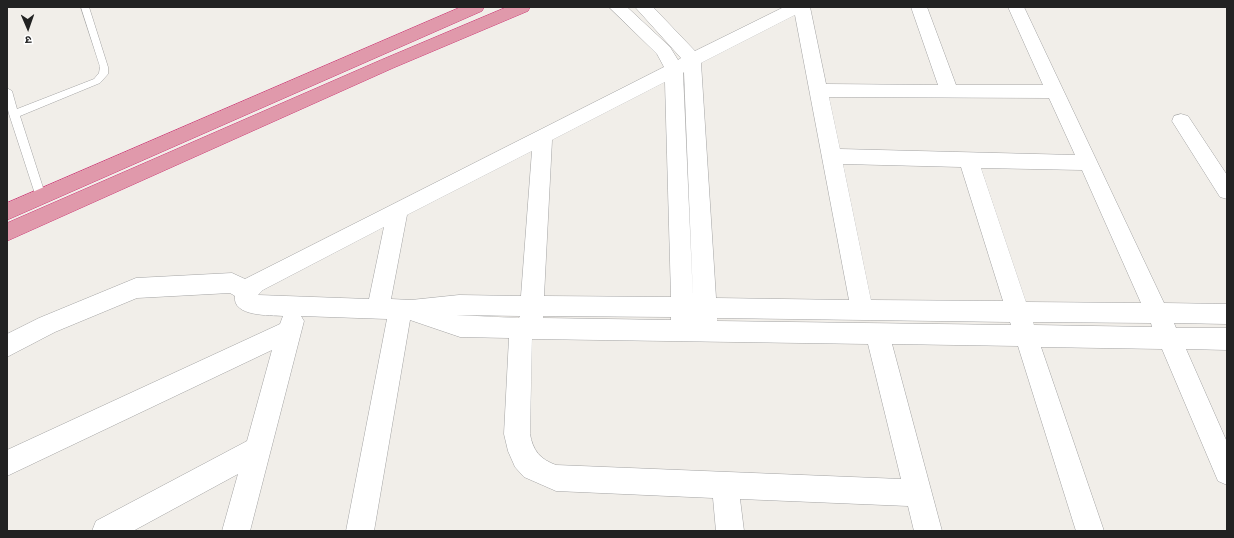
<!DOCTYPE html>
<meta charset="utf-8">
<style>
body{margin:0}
#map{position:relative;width:1234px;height:538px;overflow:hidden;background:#f1eee9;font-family:Barlow,"Noto Sans Devanagari",sans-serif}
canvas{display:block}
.frame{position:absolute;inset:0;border:8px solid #222;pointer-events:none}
.north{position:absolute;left:8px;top:8px;width:40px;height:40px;-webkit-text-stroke:3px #fff;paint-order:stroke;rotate:178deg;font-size:11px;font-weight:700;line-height:16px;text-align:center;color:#222}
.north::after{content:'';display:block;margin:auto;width:14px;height:18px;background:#222;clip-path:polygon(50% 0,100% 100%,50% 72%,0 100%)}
</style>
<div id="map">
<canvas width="1234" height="538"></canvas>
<div class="frame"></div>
<div class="north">उ</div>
</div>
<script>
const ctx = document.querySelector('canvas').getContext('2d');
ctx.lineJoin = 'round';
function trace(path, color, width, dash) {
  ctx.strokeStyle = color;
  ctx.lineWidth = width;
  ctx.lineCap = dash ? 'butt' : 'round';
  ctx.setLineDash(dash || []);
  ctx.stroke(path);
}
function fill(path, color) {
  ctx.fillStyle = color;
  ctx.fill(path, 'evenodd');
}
const lane = new Path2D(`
 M81 7H89L108 67V74L100 83 20 116 46 197 41 201 36 197 9 114 7 106V88L12 91 17 109 94 79 99 73 100 67Z`);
const street = new Path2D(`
 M609 7H627L670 47 678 60 681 58 635 7H653L695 51 784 7H810L826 84 938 85 911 7H927L956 85H1043L1008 7H1024L1164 303 1227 304V324L1174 323 1176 328H1227V350L1186 349 1227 442V485L1218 481 1162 349 1041 347 1104 531H1076L1018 346 892 344 942 531H914L908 506 740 499 744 531H716L713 498 556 491 524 477 515 467 508 451 504 434 509 338 460 337 410 320 374 531H346L387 319 301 316 304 321 250 531H222L238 474 133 531H92L96 521 247 441 272 350 7 476V450L280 324 283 316C270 315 232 317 235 296L230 293 137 298 55 332 7 357V334L39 318 136 278 232 273 245 279 664 67 657 54ZM795 15 849 300 716 298 701 63ZM684 72 693 298 683 73ZM665 82 671 297 544 296 552 140ZM829 97 1049 98 1075 155 840 149ZM532 151 521 296 459 295 411 300 391 299 407 215ZM843 164 961 167 1003 301 871 300ZM981 168 1082 170 1141 303 1026 302ZM384 227 369 299 258 295 263 290ZM456 315H459L520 316 519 318ZM543 316 671 317V320L543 318ZM717 318 1010 322 1011 325 717 321ZM1033 322 1151 323 1152 327 1034 325ZM532 339 868 344 901 479 556 465C540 459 533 451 530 434Z
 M1181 114 1188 116 1227 175V199L1220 197 1172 121 1174 116Z`);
const highway = new Path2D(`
 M461 7H484L482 11 7 220V203Z
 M507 7H530L528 11 393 68 7 241V223L381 60Z`);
trace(lane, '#a3a3a3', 1);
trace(street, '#a3a3a3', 1);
trace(highway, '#cb3a75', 1);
fill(lane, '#fff');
fill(street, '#fff');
fill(highway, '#e099ab');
</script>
